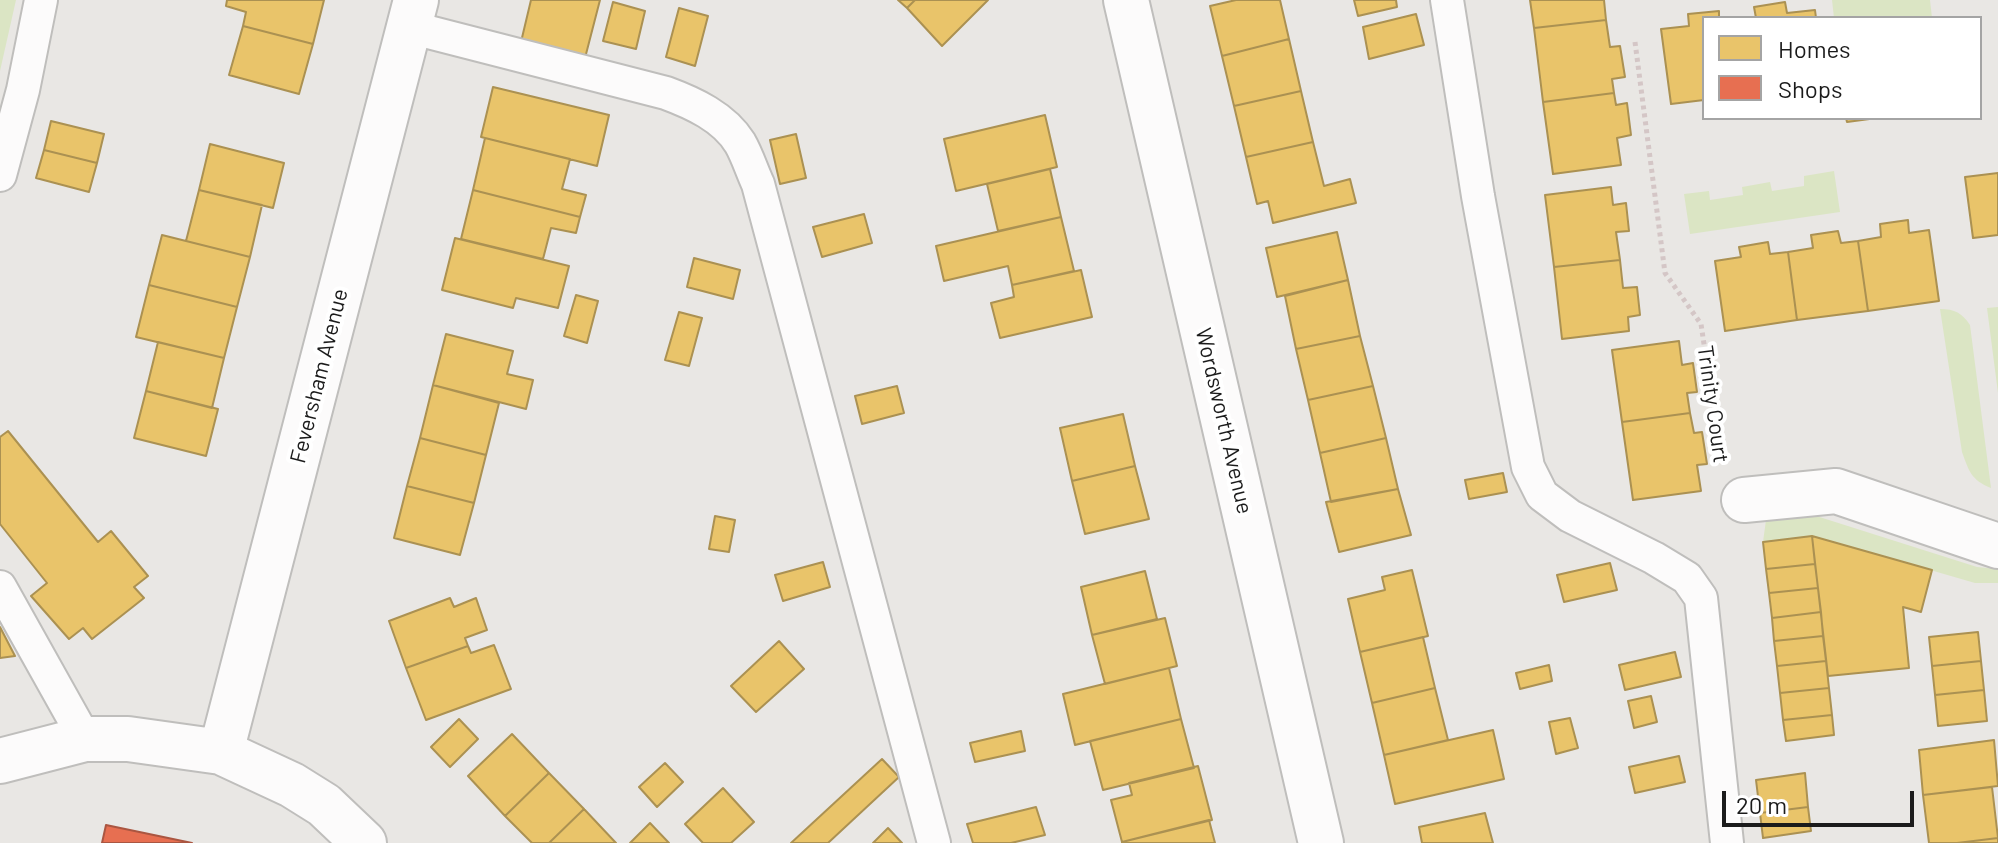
<!DOCTYPE html>
<style>
body{margin:0}
#map{position:relative;width:1998px;height:843px;overflow:hidden;background:#e9e7e4;font-family:Barlow,sans-serif}
canvas{display:block}
.legend{position:absolute;left:1702px;top:16px;width:280px;height:104px;box-sizing:border-box;background:#fff;border:2px solid #a4a4a4;margin:0;padding:10px 14px;list-style:none;font-size:24px;color:#1b1b1b}
.legend li{display:flex;align-items:center;gap:16px;height:40px}
.legend b{width:40px;border:2px solid #a4a4a4}
.scale{position:absolute;left:1722px;top:791px;width:192px;height:36px;box-sizing:border-box;border:4px solid #1b1b1b;border-top:0;padding-left:10px;font-size:24px;line-height:28px;white-space:nowrap;color:#1b1b1b;-webkit-text-stroke:6px #fff;paint-order:stroke}
</style>
<div id="map">
<canvas width="1998" height="843"></canvas>
<ul class="legend">
<li><b style="height:22px;background:#e9c46a"></b>Homes</li>
<li><b style="height:22px;background:#e76f51"></b>Shops</li>
</ul>
<div class="scale">20 m</div>
</div>
<script>
const ctx = document.querySelector('canvas').getContext('2d');
ctx.lineJoin = 'round';
function fill(path, color) {
  ctx.fillStyle = color;
  ctx.fill(path, 'evenodd');
}
function trace(path, color, width, dash) {
  ctx.strokeStyle = color;
  ctx.lineWidth = width;
  ctx.lineCap = dash ? 'butt' : 'round';
  ctx.setLineDash(dash || []);
  ctx.stroke(path);
}
function drawText(font, color, halo, rows, align = 'center') {
  ctx.font = font + ' Barlow,sans-serif';
  ctx.lineWidth = 8;
  ctx.setLineDash([]);
  ctx.textBaseline = 'middle';
  ctx.strokeStyle = halo;
  ctx.fillStyle = color;
  for (const [text, x, y, turn = 0] of rows) {
    ctx.save();
    ctx.translate(x, y);
    ctx.rotate((+turn || 0) * Math.PI / 180);
    ctx.textAlign = isNaN(turn) ? turn : align;
    if (halo) ctx.strokeText(text, 0, 0);
    ctx.fillText(text, 0, 0);
    ctx.restore();
  }
}
const grass = new Path2D(`
 M0 0H16L0 71Z
 M1832 0H1930L1932 18H1834Z
 M1834 171 1840 212 1690 234 1684 194 1709 191 1710 200 1743 195 1742 187 1770 182 1772 191 1804 186V176Z
 M1998 307V393L1987 308Z
 M1940 309C1955 309 1962 313 1970 325L1991 488C1971 480 1969 471 1962 452Z
 M1810 514 1977 567 1998 569V583H1975L1813 536 1763 542 1766 520Z`);
const homes = new Path2D(`
 M227 0H324L313 44 243 26 246 12 226 6Z
 M531 0H600L585 58 521 42Z
 M898 0H915L907 8Z
 M915 0H988L942 46 907 8Z
 M1236 0H1280L1289 39 1222 56 1210 6Z
 M1354 0H1396L1397 7 1358 16Z
 M1530 0H1604L1606 20 1534 28Z
 M613 2 645 11 636 49 603 41Z
 M1785 2 1787 13 1815 10 1816 18H1756L1754 7Z
 M679 8 708 16 695 66 666 57Z
 M1719 11V18H1704V100L1671 104 1661 29 1689 26 1688 14Z
 M1416 14 1424 45 1369 59 1363 27Z
 M1606 20 1610 47 1620 46 1625 77 1612 79 1614 93 1543 102 1534 28Z
 M243 26 313 44 299 94 229 75Z
 M1289 39 1301 91 1234 106 1222 56Z
 M493 87 609 115 597 166 481 137Z
 M1301 91 1313 142 1246 157 1234 106Z
 M1614 93 1616 105 1627 103 1631 135 1617 138 1621 165 1553 174 1543 102Z
 M1045 115 1057 167 956 191 944 139Z
 M1846 118H1877L1847 122Z
 M51 121 104 134 97 163 44 150Z
 M796 134 806 178 780 184 770 140Z
 M485 138 570 159 562 189 586 195 580 217 473 190Z
 M1313 142 1324 186 1350 179 1356 203 1273 223 1268 201 1257 204 1246 157Z
 M210 144 284 163 273 208 199 190Z
 M44 150 97 163 89 192 36 178Z
 M1050 169 1061 217 998 231 987 184Z
 M1998 173V235L1973 238 1965 177Z
 M1611 187 1613 205 1626 203 1629 231 1616 232 1620 260 1554 267 1545 195Z
 M199 190 262 205 250 257 186 241Z
 M473 190 580 217 576 233 551 228 543 259 461 239Z
 M864 214 872 243 822 257 813 227Z
 M1061 217 1074 271 1012 285 1008 266 944 281 936 246Z
 M1908 220 1909 233 1929 230 1939 301 1868 311 1858 241 1881 237 1880 224Z
 M1838 231 1841 243 1858 241 1868 311 1797 320 1788 252 1813 248 1811 235Z
 M1337 232 1348 280 1277 297 1266 248Z
 M162 235 250 257 237 307 149 285Z
 M455 238 569 266 558 308 516 298 513 308 442 290Z
 M1768 242 1770 254 1788 252 1797 320 1725 331 1715 261 1741 257 1739 247Z
 M694 258 740 270 733 299 687 287Z
 M1620 260 1623 288 1637 287 1640 315 1628 317 1629 331 1562 339 1554 267Z
 M1081 270 1092 317 1000 338 991 303 1014 297 1012 285Z
 M1348 280 1360 336 1296 349 1285 296Z
 M149 285 237 307 224 358 136 337Z
 M576 295 598 301 587 343 564 336Z
 M679 312 702 318 689 366 665 360Z
 M446 334 513 351 507 374 533 380 526 409 433 385Z
 M1360 336 1373 386 1308 400 1296 349Z
 M1679 341 1682 365 1693 363 1697 392 1687 393 1690 413 1622 422 1612 350Z
 M158 342 224 358 212 408 146 391Z
 M433 385 499 403 486 455 420 438Z
 M897 386 904 413 862 424 855 396Z
 M1373 386 1386 438 1320 453 1308 400Z
 M146 391 218 409 206 456 134 438Z
 M1690 413 1694 433 1702 432 1707 464 1697 465 1701 491 1633 500 1622 422Z
 M1123 414 1135 466 1072 481 1060 428Z
 M8 431 98 542 111 531 148 576 134 587 144 598 92 639 83 628 69 639 31 596 47 583 0 524V437Z
 M420 438 486 455 474 503 407 486Z
 M1386 438 1398 489 1331 502 1320 453Z
 M1135 466 1149 519 1085 534 1072 481Z
 M1503 473 1507 492 1469 499 1465 480Z
 M407 486 474 503 460 555 394 538Z
 M1398 489 1411 535 1339 552 1326 502Z
 M715 516 735 520 729 552 709 549Z
 M1812 536 1932 570 1921 612 1903 607 1909 668 1828 676Z
 M1812 536 1815 564 1766 569 1763 542Z
 M823 562 830 587 783 601 775 575Z
 M1610 563 1617 590 1564 602 1557 575Z
 M1815 564 1818 588 1769 593 1766 569Z
 M1412 570 1428 636 1360 652 1348 599 1385 590 1382 577Z
 M1145 571 1157 619 1092 635 1081 587Z
 M1818 588 1821 612 1772 618 1769 593Z
 M450 598 454 607 476 598 487 630 465 638 468 646 406 668 389 621Z
 M1821 612 1823 636 1774 641 1772 618Z
 M1165 618 1177 666 1105 684 1092 635Z
 M0 627 15 656 0 658Z
 M1978 632 1981 661 1932 666 1929 637Z
 M1823 636 1826 661 1777 666 1774 641Z
 M1423 637 1435 688 1372 703 1360 652Z
 M779 641 804 669 756 712 731 686Z
 M494 645 511 689 426 720 406 668 468 646 471 653Z
 M1675 652 1681 677 1625 690 1619 665Z
 M1826 661 1829 688 1780 693 1777 666Z
 M1981 661 1984 690 1935 695 1932 666Z
 M1549 665 1552 681 1520 689 1516 673Z
 M1169 668 1181 719 1075 745 1063 694Z
 M1435 688 1448 740 1384 755 1372 703Z
 M1829 688 1832 715 1783 720 1780 693Z
 M1984 690 1987 721 1938 726 1935 695Z
 M1651 696 1657 722 1634 728 1628 701Z
 M1832 715 1834 735 1786 741 1783 720Z
 M1570 718 1578 748 1556 754 1549 722Z
 M459 719 478 739 450 767 431 747Z
 M1181 719 1194 768 1103 790 1090 741Z
 M1493 730 1504 779 1395 804 1384 755Z
 M1021 731 1025 751 975 762 970 743Z
 M512 734 549 773 505 816 468 776Z
 M1994 740 1998 786 1923 795 1919 750Z
 M1679 756 1685 782 1635 793 1629 767Z
 M882 759 899 777 828 843H791Z
 M665 763 683 782 657 807 639 787Z
 M1198 766 1212 820 1122 842 1111 800 1132 795 1129 783Z
 M549 773 584 809 549 843H532L505 816Z
 M1805 773 1808 807 1760 813 1756 780Z
 M1992 787 1998 838 1957 843H1929L1923 795Z
 M723 788 754 822 731 843H703L685 824Z
 M1036 807 1045 835 1011 843H973L967 824Z
 M1808 807 1811 831 1763 838 1760 813Z
 M584 809 616 843H549Z
 M1485 813 1493 843H1422L1419 827Z
 M1209 820 1215 843H1122V842Z
 M650 823 669 843H630Z
 M888 828 902 843H873Z
 M1998 838V843H1957Z`);
const shops = new Path2D(`
 M106 825 192 843H102Z`);
const path = new Path2D(`
 M1635 42 1665 273 1701 324 1720 451`);
const service = new Path2D(`
 M1447 0 1478 196 1528 467 1542 495 1570 516 1654 558 1687 578 1701 598 1727 843
 M409 27 666 93C693 103 724 117 740 143 747 155 752 171 758 184L934 843
 M0 175 23 90 41 0
 M0 587 85 739`);
const minor = new Path2D(`
 M1126 0 1321 843
 M1744 500 1836 491 1998 546
 M221 752 416 0
 M0 761 85 739H128L221 752 292 785 324 805 364 843`);
const streetNames = [
 ["Feversham Avenue",319,376,-76],
 ["Trinity Court",1713,404,82],
 ["Wordsworth Avenue",1224,421,77]
];
fill(grass, '#dbe5c4');
fill(homes, '#e9c46a');
trace(homes, '#ab9152', 2);
fill(shops, '#e76f51');
trace(shops, '#aa5641', 2);
trace(service, '#bfbebc', 36);
trace(minor, '#bfbebc', 48);
trace(path, '#d4c6c6', 5, [4, 4]);
trace(service, '#fcfbfb', 32);
trace(minor, '#fcfbfb', 44);
drawText('22px', '#1b1b1b', '#fff', streetNames);
</script>
